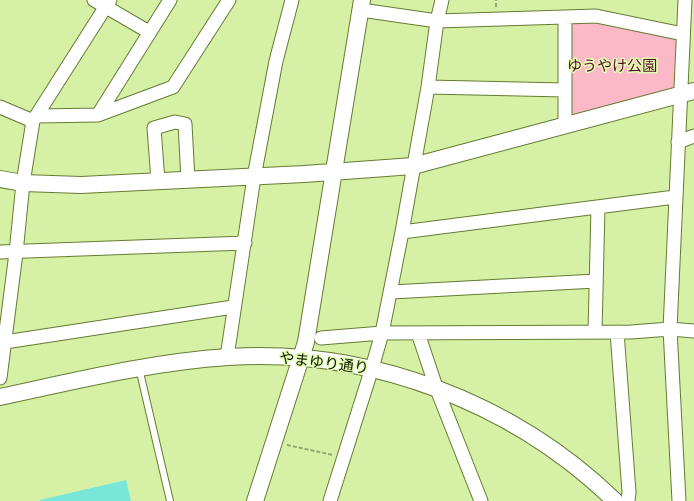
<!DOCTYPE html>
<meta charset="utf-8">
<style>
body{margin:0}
canvas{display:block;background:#d6f1a5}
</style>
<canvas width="694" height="501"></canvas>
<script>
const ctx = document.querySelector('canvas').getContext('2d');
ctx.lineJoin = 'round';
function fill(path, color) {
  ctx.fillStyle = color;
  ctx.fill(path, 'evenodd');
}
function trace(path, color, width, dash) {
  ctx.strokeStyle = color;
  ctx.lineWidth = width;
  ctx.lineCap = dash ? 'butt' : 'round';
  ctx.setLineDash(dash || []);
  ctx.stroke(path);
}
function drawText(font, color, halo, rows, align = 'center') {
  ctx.font = font + ' Commissioner,"Noto Sans JP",sans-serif';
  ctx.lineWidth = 3;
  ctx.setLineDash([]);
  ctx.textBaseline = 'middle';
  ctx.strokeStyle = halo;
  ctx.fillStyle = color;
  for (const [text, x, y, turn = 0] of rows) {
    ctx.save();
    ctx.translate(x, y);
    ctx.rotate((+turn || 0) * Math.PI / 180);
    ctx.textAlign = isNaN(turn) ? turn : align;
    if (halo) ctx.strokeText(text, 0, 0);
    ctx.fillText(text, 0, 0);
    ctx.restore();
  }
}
const green = new Path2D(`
 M565 17 683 34 680 95 565 126Z`);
const building = new Path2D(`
 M126 480 131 501H40V500Z`);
const path = new Path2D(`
 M496 7V0
 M287 445 333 455`);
const service = new Path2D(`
 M139 368 170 501`);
const minor = new Path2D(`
 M94 0 149 32
 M361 10 437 21 596 16 683 34
 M428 87 565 90
 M0 107 33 121
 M98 115 170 0
 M37 116 98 115 173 87 229 0
 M565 126V17
 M678 142 694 136
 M158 181 154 128 175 122 185 124 188 180
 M402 232 675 197
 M0 252 245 243
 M391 292 596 281
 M595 332 598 207
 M617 332 629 492 628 501
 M418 333 436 387 481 501
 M321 338 382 333 631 332 670 329 694 331
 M5 342 233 307
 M227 357 254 177 276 61 292 0
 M0 378 16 253 23 183 33 121 110 0
 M330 501 372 368 382 333 402 232 428 87 437 21 442 0
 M679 501 670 329 685 0`);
const tertiary = new Path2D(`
 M0 179 23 183 81 185 304 174 413 166 694 91
 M0 397C75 381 151 362 228 357 370 348 513 402 615 501
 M255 501 306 342 362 0`);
const parkNames = [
 ["ゆうやけ公園",612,66]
];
const streetNames = [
 ["やまゆり通り",324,363,7]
];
fill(green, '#fbb8c7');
fill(building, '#76e7d8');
trace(service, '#657b32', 8);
trace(minor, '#657b32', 15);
trace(tertiary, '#657b32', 18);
trace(path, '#94a86e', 2, [4, 2]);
trace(service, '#fff', 6);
trace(minor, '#fff', 13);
trace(tertiary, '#fff', 16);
drawText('15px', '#570b28', '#e3ffb1', parkNames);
drawText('15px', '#0f1700', '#e3ffb1', streetNames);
</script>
